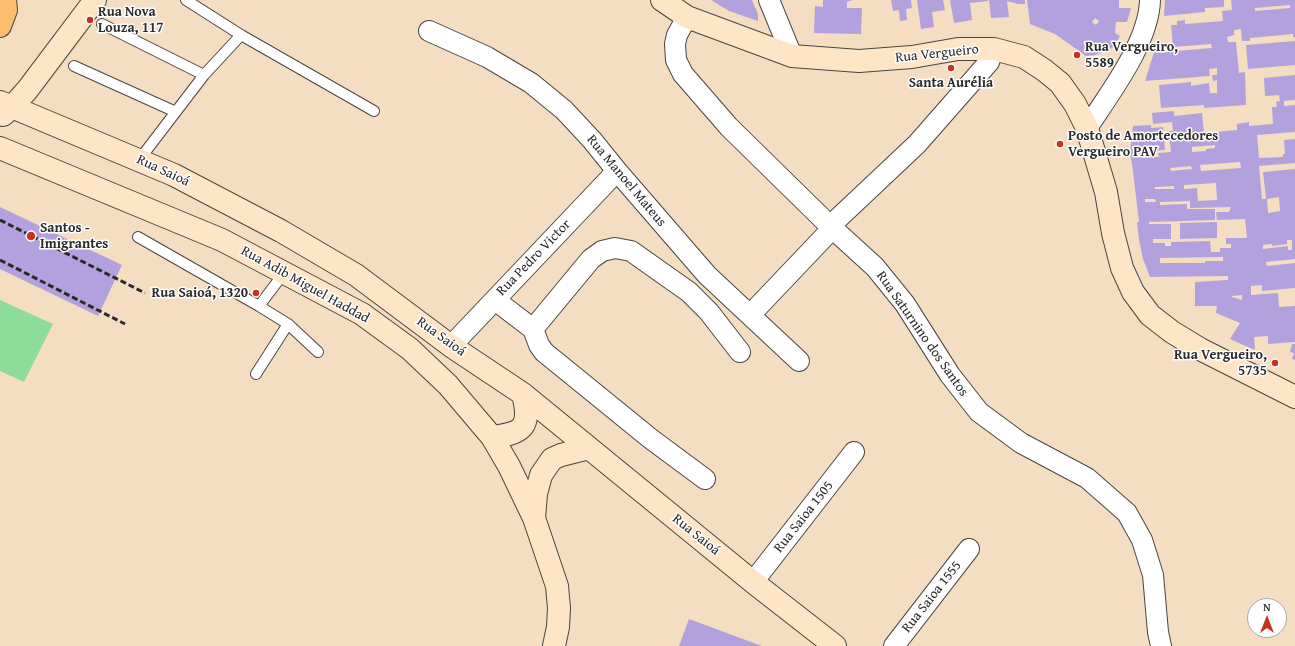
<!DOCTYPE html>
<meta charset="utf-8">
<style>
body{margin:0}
#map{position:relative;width:1295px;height:646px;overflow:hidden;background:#f5ddc2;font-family:"Gentium Book Plus",serif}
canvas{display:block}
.north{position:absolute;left:1247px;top:598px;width:40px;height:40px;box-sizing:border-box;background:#fff;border:1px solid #aaa;border-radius:50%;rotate:0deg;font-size:11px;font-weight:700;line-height:16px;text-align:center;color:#2b2b2b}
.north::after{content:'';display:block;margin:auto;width:14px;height:18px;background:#c8321e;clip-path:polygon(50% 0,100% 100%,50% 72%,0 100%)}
</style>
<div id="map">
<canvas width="1295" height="646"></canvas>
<div class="north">N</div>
</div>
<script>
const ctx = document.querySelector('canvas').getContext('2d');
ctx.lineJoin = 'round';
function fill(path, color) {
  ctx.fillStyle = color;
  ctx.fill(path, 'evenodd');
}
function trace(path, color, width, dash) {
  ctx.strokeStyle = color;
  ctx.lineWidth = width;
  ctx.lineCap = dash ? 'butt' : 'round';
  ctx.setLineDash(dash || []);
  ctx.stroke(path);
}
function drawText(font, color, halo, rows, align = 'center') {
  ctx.font = font + ' "Gentium Book Plus",serif';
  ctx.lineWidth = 3;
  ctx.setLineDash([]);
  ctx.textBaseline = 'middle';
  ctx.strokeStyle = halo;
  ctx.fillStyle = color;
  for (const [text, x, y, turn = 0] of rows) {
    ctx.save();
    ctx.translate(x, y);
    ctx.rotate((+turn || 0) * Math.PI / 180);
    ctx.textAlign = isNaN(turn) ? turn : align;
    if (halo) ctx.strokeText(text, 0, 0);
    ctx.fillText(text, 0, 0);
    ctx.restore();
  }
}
const green = new Path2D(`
 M0 300 53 324 24 382 0 371Z`);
const building = new Path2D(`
 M711 0H752L758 14V21L729 11Z
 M823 0H853L847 2V8H862L861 34 814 33 815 6 823 7Z
 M891 0H911L912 8 906 9 907 20 900 21 899 10 893 11Z
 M917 0H943L945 10 932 12 934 27 921 29Z
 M950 0H988V1L970 3 972 20 954 23Z
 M989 0H1025V4H1018L1007 1 1009 17 991 18Z
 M1027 0H1119V8H1131L1127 22H1116L1115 33 1120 36 1114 47 1106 51 1095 55 1086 56 1055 34 1030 24ZM1095 18 1099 21 1096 25 1092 22Z
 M1165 0H1224V7L1205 8V12L1164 16Z
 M1231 0H1295V37H1293V34L1250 38V41H1242L1241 29 1234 30V35L1227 37 1228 42H1236L1239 73 1245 72 1246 105 1204 108V105L1161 108 1159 85 1191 82V86L1209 83 1210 93H1217V80L1213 81 1212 75H1217V68L1209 69 1210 76 1145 81 1155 49 1164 48 1165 52 1212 48 1211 44 1173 47 1171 25H1177V21L1185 20V24L1223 21 1222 11 1232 10ZM1290 5V8L1255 11V8Z
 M1295 41V65L1248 69 1246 45Z
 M1295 75V100L1284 101V106L1295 105V132L1257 135 1259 158 1283 157V154H1285L1284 140 1295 139V163L1259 166 1262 199H1266L1263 172 1295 169V259L1266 262 1267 266 1295 263V288L1262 291V285L1251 286V295L1278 293 1279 307 1295 306V342L1268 344V336L1254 337 1255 350 1230 339 1240 323 1216 313 1217 306H1195V282L1228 280V276L1150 277 1143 259 1139 240 1137 222H1139L1133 171 1130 152 1133 126 1151 125V128L1163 127 1165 150 1140 151V156L1153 155V157H1159L1158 153 1171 152 1169 131H1173L1172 122 1153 124 1152 113 1174 111V116L1202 113 1204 133 1237 130V124L1249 122V126L1273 124 1272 107H1277L1276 102 1280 101 1279 95 1265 96 1264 78ZM1215 145V148L1206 149V151L1192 152V147ZM1240 162 1241 168 1201 171 1200 165ZM1191 166 1192 169 1171 171 1170 168ZM1216 183 1217 200 1198 201 1197 188 1184 189V185ZM1174 186V189H1155V187ZM1279 197 1280 211 1268 213 1267 199ZM1145 199H1155L1156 202H1145ZM1190 201V208L1231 207 1229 212H1216L1217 220 1245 219 1247 238H1226V244H1231V248H1220V252H1211L1210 241 1171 242V246H1165V243H1153V239H1171V224H1149V222L1215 220V209H1187V204L1160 205V202ZM1287 240H1292V250H1288V246L1263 249V245L1272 244V246L1287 244ZM1223 257V261H1205V263H1160V258ZM1242 295V300L1232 297V296Z
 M0 207 122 265 98 316 0 269Z
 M1217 222V238L1180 239V223Z
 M1292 344H1295V360L1292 359 1294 353 1290 352Z
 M689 619 762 646H679Z`);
const lane = new Path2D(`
 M186 0 241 35
 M102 24 204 75
 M74 66 176 112
 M139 160 204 75 241 35 374 111
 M138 237 259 306 284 273
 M259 306 288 324 318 352
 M256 374 288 324`);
const street = new Path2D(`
 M769 0 792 56
 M687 17 677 35 675 44 676 60 683 74 729 127 830 226 875 267 905 304 950 375 979 412 1021 443 1087 478 1127 513 1142 540 1153 575 1158 632 1161 646
 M429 31 487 57 531 83 564 110 592 140 617 171 707 275 799 361
 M1087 128C1110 93 1149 42 1150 0
 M495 300 533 329
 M750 315 827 234 830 226 917 144 989 62 994 49
 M451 346 617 171
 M705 479 651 439 544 352 539 345 533 329 591 259 602 251 615 248 631 251 689 292 709 312 740 352
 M753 582 854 452
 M894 646 969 549`);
const secondary = new Path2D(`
 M662 0 687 17 792 56 859 61 912 57 958 49H994L1024 57 1044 70 1060 83 1075 104 1087 128 1106 192 1113 233 1122 268 1133 292 1150 315 1172 332 1200 349 1295 397
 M0 102 174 175 281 231 356 275 451 346 523 394 753 582 835 646
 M3 115 13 106 28 89 95 0
 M0 148 222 240 362 314 410 349 448 385 492 437 509 466 534 518 557 586 559 608 558 627 554 646
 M492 437C524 433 531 427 523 394
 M534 518 536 494 541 475 552 459 561 455 589 448`);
const primary = new Path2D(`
 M0 26 6 10 5 0`);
const rail = new Path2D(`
 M0 220 145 293
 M0 260 125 324`);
const markers = [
 [90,20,4,"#c8321e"],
 [1077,55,4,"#c8321e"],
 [951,68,4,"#c8321e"],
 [1060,144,4,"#c8321e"],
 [31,236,5,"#c8321e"],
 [256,293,4,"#c8321e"],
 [1275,363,4,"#c8321e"]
];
const poiNames = [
 ["Rua Nova",98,12],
 ["Louza, 117",98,28],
 ["Rua Vergueiro,",1085,47],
 ["5589",1085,63],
 ["Santa Aurélia",951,83,"center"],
 ["Posto de Amortecedores",1068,136],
 ["Vergueiro PAV",1068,152],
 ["Santos -",40,228],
 ["Imigrantes",40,244],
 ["Rua Saioá, 1320",248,293,"right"],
 ["Rua Vergueiro,",1267,355,"right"],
 ["5735",1267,371,"right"]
];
const streetNames = [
 ["Rua Vergueiro",937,54,-6],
 ["Rua Saioá",163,171,25],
 ["Rua Manoel Mateus",626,181,50],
 ["Rua Pedro Victor",534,258,-46],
 ["Rua Adib Miguel Haddad",305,285,29],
 ["Rua Saturnino dos Santos",922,334,55],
 ["Rua Saioá",441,337,36],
 ["Rua Saioa 1505",804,517,-52],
 ["Rua Saioá",696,535,39],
 ["Rua Saioa 1555",932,597,-52]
];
fill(green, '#8ddc9b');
fill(building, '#b3a1de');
trace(lane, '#494642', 12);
trace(street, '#494642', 22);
trace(secondary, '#494642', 24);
trace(primary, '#494642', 24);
trace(lane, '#fff', 10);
trace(street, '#fff', 20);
trace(secondary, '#fee5c5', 22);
trace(primary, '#fcbd6f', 22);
trace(rail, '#2b2b2b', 3, [6, 3]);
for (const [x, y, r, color] of markers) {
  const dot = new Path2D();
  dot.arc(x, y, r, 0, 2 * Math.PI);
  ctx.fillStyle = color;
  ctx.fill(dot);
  trace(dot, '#fff', 1.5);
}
drawText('bold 14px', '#2b2b2b', '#fff', poiNames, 'left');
drawText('14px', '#2b2b2b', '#fff', streetNames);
</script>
